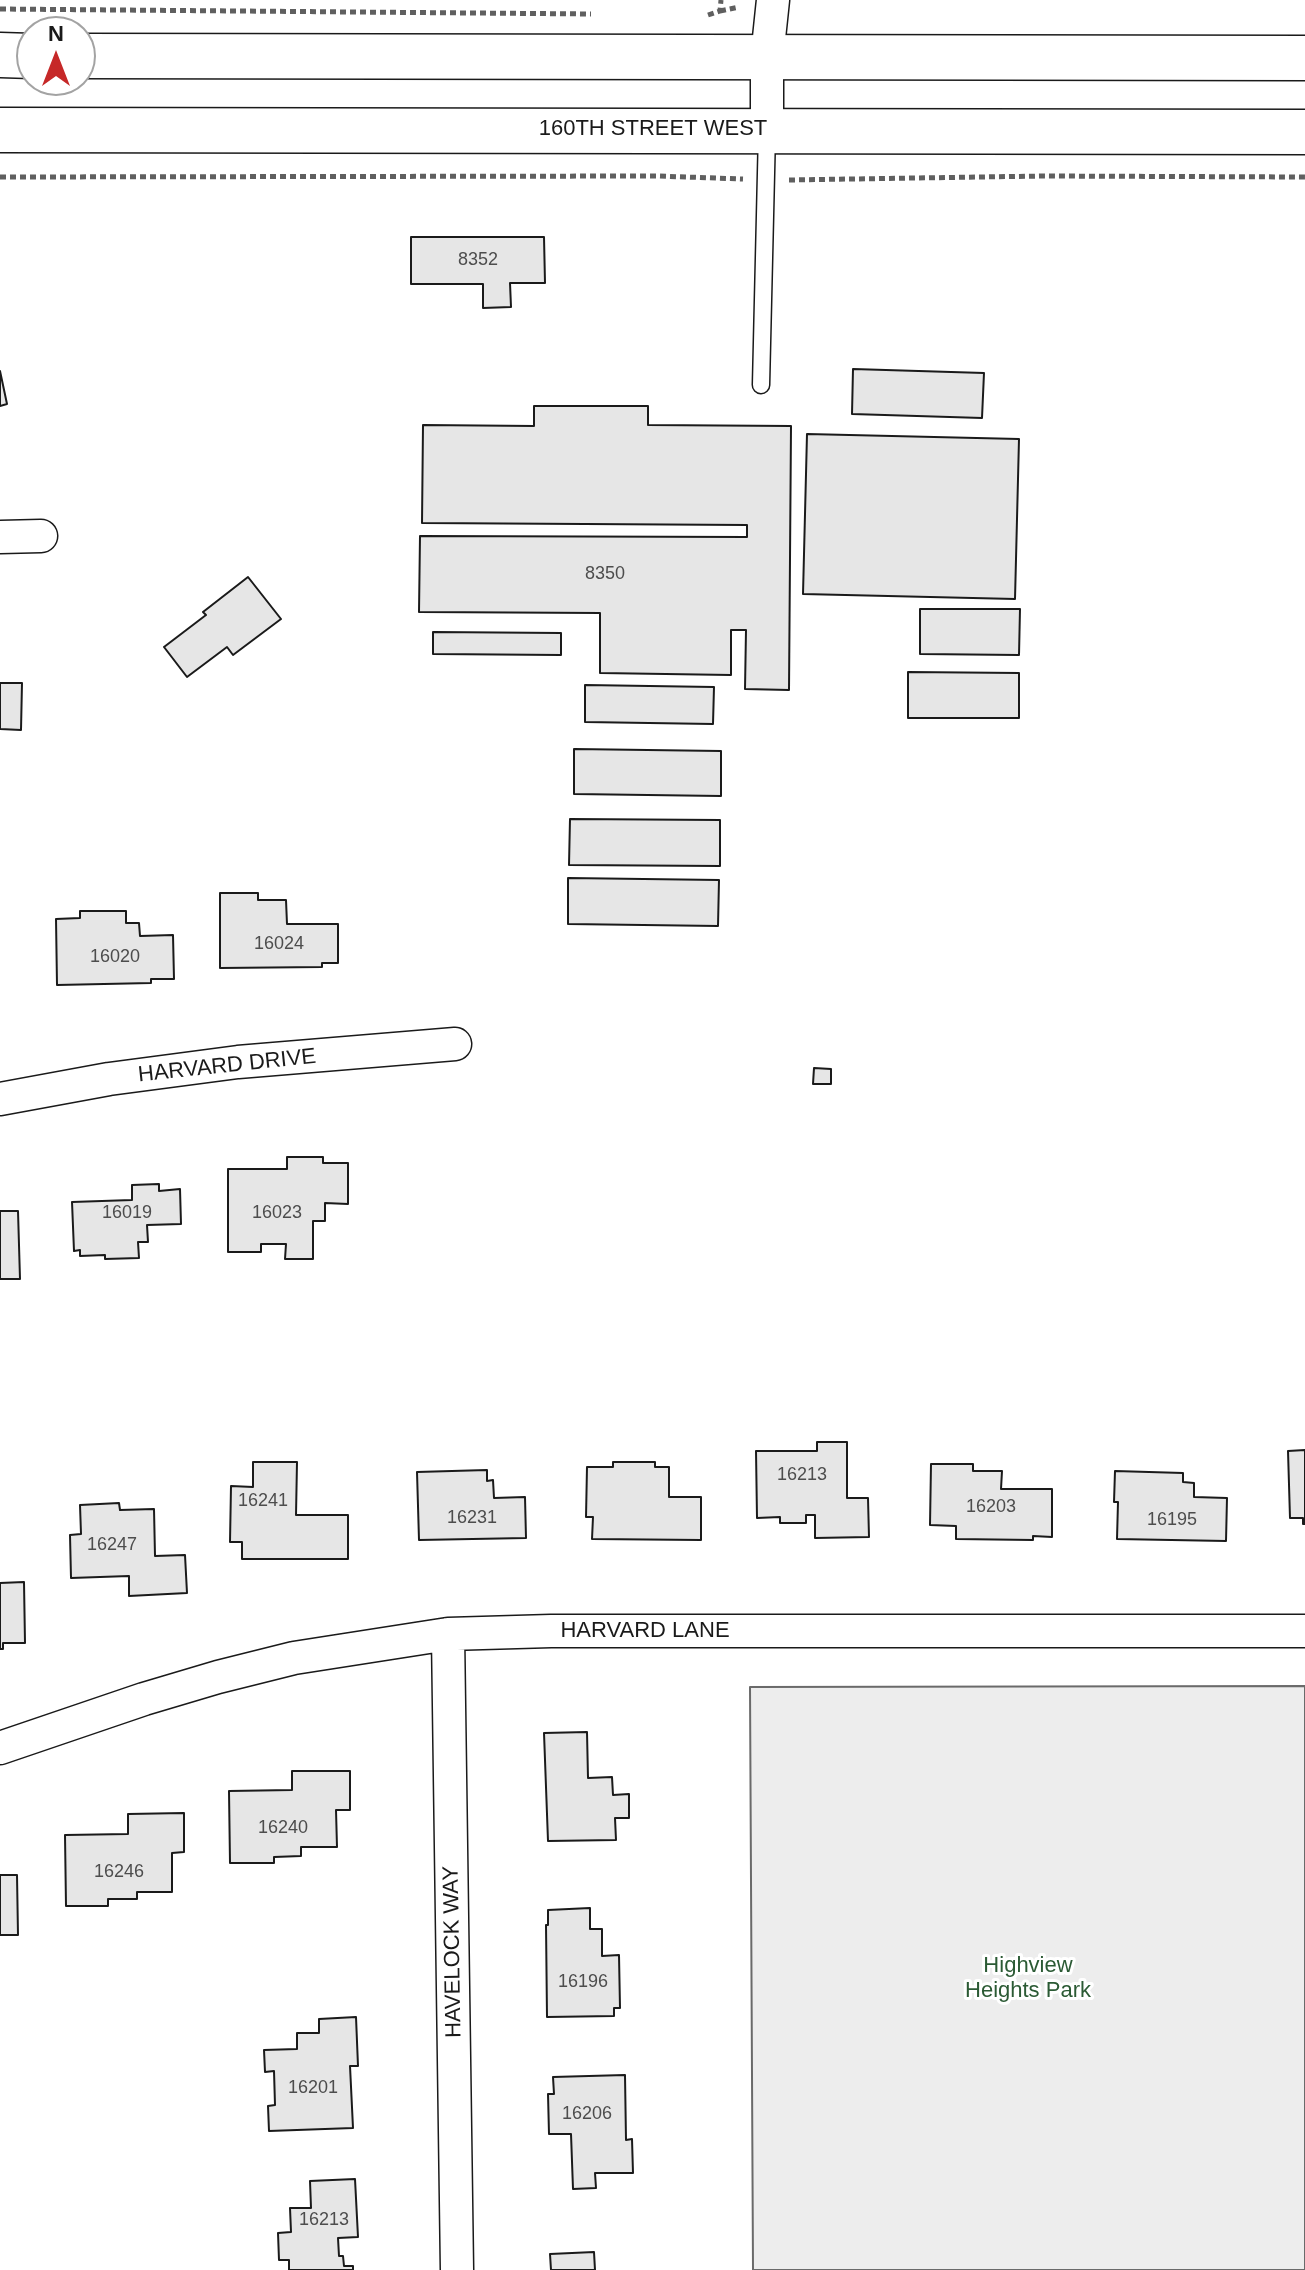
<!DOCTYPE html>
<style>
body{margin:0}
#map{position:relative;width:1305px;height:2270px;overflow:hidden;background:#fff;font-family:Arial,sans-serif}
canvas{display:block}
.north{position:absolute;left:16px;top:16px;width:80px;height:80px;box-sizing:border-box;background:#fff;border:2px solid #a3a3a3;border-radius:50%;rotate:0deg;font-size:22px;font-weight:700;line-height:32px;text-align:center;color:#1a1a1a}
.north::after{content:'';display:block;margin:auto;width:28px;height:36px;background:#c62828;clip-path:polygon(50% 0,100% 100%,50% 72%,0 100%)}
</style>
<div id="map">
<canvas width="1305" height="2270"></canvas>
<div class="north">N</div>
</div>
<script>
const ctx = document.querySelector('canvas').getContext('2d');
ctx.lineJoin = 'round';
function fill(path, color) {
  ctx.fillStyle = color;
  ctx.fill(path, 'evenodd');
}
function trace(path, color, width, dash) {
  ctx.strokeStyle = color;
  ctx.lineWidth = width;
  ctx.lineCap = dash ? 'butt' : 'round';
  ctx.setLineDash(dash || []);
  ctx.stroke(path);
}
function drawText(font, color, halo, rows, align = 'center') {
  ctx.font = font + ' Arial,sans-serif';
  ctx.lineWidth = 6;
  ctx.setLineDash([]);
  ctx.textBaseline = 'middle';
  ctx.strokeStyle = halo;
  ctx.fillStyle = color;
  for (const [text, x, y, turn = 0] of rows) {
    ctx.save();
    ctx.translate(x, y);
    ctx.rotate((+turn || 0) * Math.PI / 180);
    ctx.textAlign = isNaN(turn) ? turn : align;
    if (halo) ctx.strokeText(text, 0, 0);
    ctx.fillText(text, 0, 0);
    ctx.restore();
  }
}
const built = new Path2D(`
 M1305 1686V2270H753L750 1687Z`);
const building = new Path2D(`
 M411 237H544L545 283H510L511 307 483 308V284H411Z
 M853 369 984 373 982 418 852 414Z
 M0 371 7 404 0 406Z
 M534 406H648V425L791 426 789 690 745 689 746 630H731V675L600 673V613L419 612 420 536 747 537V525L422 523 423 425 534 426Z
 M807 434 1019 439 1015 599 803 594Z
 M248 577 281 619 233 655 227 647 187 677 164 647 206 615 203 612Z
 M920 609H1020L1019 655 920 654Z
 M433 632 561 633V655L433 654Z
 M908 672 1019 673V718H908Z
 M0 683H22L21 730 0 729Z
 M585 685 714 687 713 724 585 722Z
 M574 749 721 751V796L574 794Z
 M570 819 720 820V866L569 865Z
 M568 878 719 880 718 926 568 924Z
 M220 893H258V900H286L287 924H338V963H322V967L220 968Z
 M80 911H126V923H139L140 936 173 935 174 979H151V983L57 985 56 919 80 918Z
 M814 1068 831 1069V1084H813Z
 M287 1157H323V1163H348V1204L325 1203V1221H313V1259H285L286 1244H261V1252H228V1169H287Z
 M159 1184V1191L180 1189 181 1224 147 1225 148 1242H138L139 1258 105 1259V1255L80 1256V1250L74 1251 72 1202 132 1200V1185Z
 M0 1211H18L20 1279H0Z
 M817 1442H847V1498H868L869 1537 815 1538V1515H806V1523H780V1517L757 1518 756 1451H817Z
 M1305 1450V1524H1303V1518H1290L1288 1451Z
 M253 1462H297L296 1515H348V1559H242V1542H230L231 1486 253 1487Z
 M613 1462H655V1467H669V1497H701V1540L592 1539 593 1517H586L587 1467H613Z
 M931 1464H973V1471H1002L1001 1489H1052V1537L1033 1536V1540L956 1539V1526L930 1525Z
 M487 1470V1481L493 1480 494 1498 525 1497 526 1538 419 1540 417 1472Z
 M1115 1471 1183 1473V1482L1194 1483V1497L1227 1498 1226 1541 1117 1539 1118 1502H1114Z
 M119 1503 120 1510 154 1509 155 1556 185 1555 187 1593 129 1596V1576L71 1578 70 1535 81 1534 80 1505Z
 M24 1582 25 1643H3V1649H0V1583Z
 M587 1732 588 1778 612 1777 613 1795 629 1794V1818H615L616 1840 548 1841 544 1733Z
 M292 1771H350V1810H336L337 1847H301V1856L274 1857V1863H230L229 1791 292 1790Z
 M184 1813V1852L172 1853V1892H137V1899H108V1906H66L65 1835 128 1834V1814Z
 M0 1875H17L18 1935H0Z
 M590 1908V1929H602V1956L619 1955 620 2008H614V2016L547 2017 546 1925H548V1910Z
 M356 2017 358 2066H350L353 2128 269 2131 268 2106 275 2105 274 2071 265 2072 264 2050 297 2049V2033H319V2019Z
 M625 2075 626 2140 632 2139 633 2173H595L596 2188 573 2189 571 2134H549L548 2094H554L553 2077Z
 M355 2179 358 2237 338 2238 339 2256H343L344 2266H353V2270H289V2260H279L278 2233 291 2232 290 2208H311L310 2181Z
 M594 2252 595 2270H551L550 2254Z`);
const path = new Path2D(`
 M0 9 591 14
 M720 11 739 7
 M708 15 720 11 721 0
 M0 177 658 176 743 179
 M789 180 1043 176 1305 177`);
const lane = new Path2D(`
 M761 385 767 131`);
const street = new Path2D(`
 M767 129V57L773 0
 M0 537 41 536
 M0 1099 109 1079 238 1062 455 1044
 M448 1634 457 2270
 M0 1748 144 1699 218 1677 294 1658 448 1634 551 1631H1305`);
const secondary = new Path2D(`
 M0 55 32 56
 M80 56 1305 58
 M0 130 1305 132`);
const numberNames = [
 ["8352",478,260],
 ["8350",605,574],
 ["16024",279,944],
 ["16020",115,957],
 ["16019",127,1213],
 ["16023",277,1213],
 ["16213",802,1475],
 ["16241",263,1501],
 ["16203",991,1507],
 ["16231",472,1518],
 ["16195",1172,1520],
 ["16247",112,1545],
 ["16240",283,1828],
 ["16246",119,1872],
 ["16196",583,1982],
 ["16201",313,2088],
 ["16206",587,2114],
 ["16213",324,2220]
];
const streetNames = [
 ["160TH STREET WEST",653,129],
 ["HARVARD DRIVE",227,1066,-6],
 ["HARVARD LANE",645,1631],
 ["HAVELOCK WAY",453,1952,-91]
];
const parkNames = [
 ["Highview",1028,1966],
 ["Heights Park",1028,1991]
];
fill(built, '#ededed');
trace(built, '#6a6a6a', 2);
fill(building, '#e6e6e6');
trace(building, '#1a1a1a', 2);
trace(lane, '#1a1a1a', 19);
trace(street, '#1a1a1a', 35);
trace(secondary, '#1a1a1a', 47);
trace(path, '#5f5f5f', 5, [6, 4]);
trace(lane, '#fff', 16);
trace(street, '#fff', 32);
trace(secondary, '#fff', 44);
drawText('18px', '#4d4d4d', null, numberNames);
drawText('22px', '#1a1a1a', '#fff', streetNames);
drawText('22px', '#2b5a34', '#fff', parkNames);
</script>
